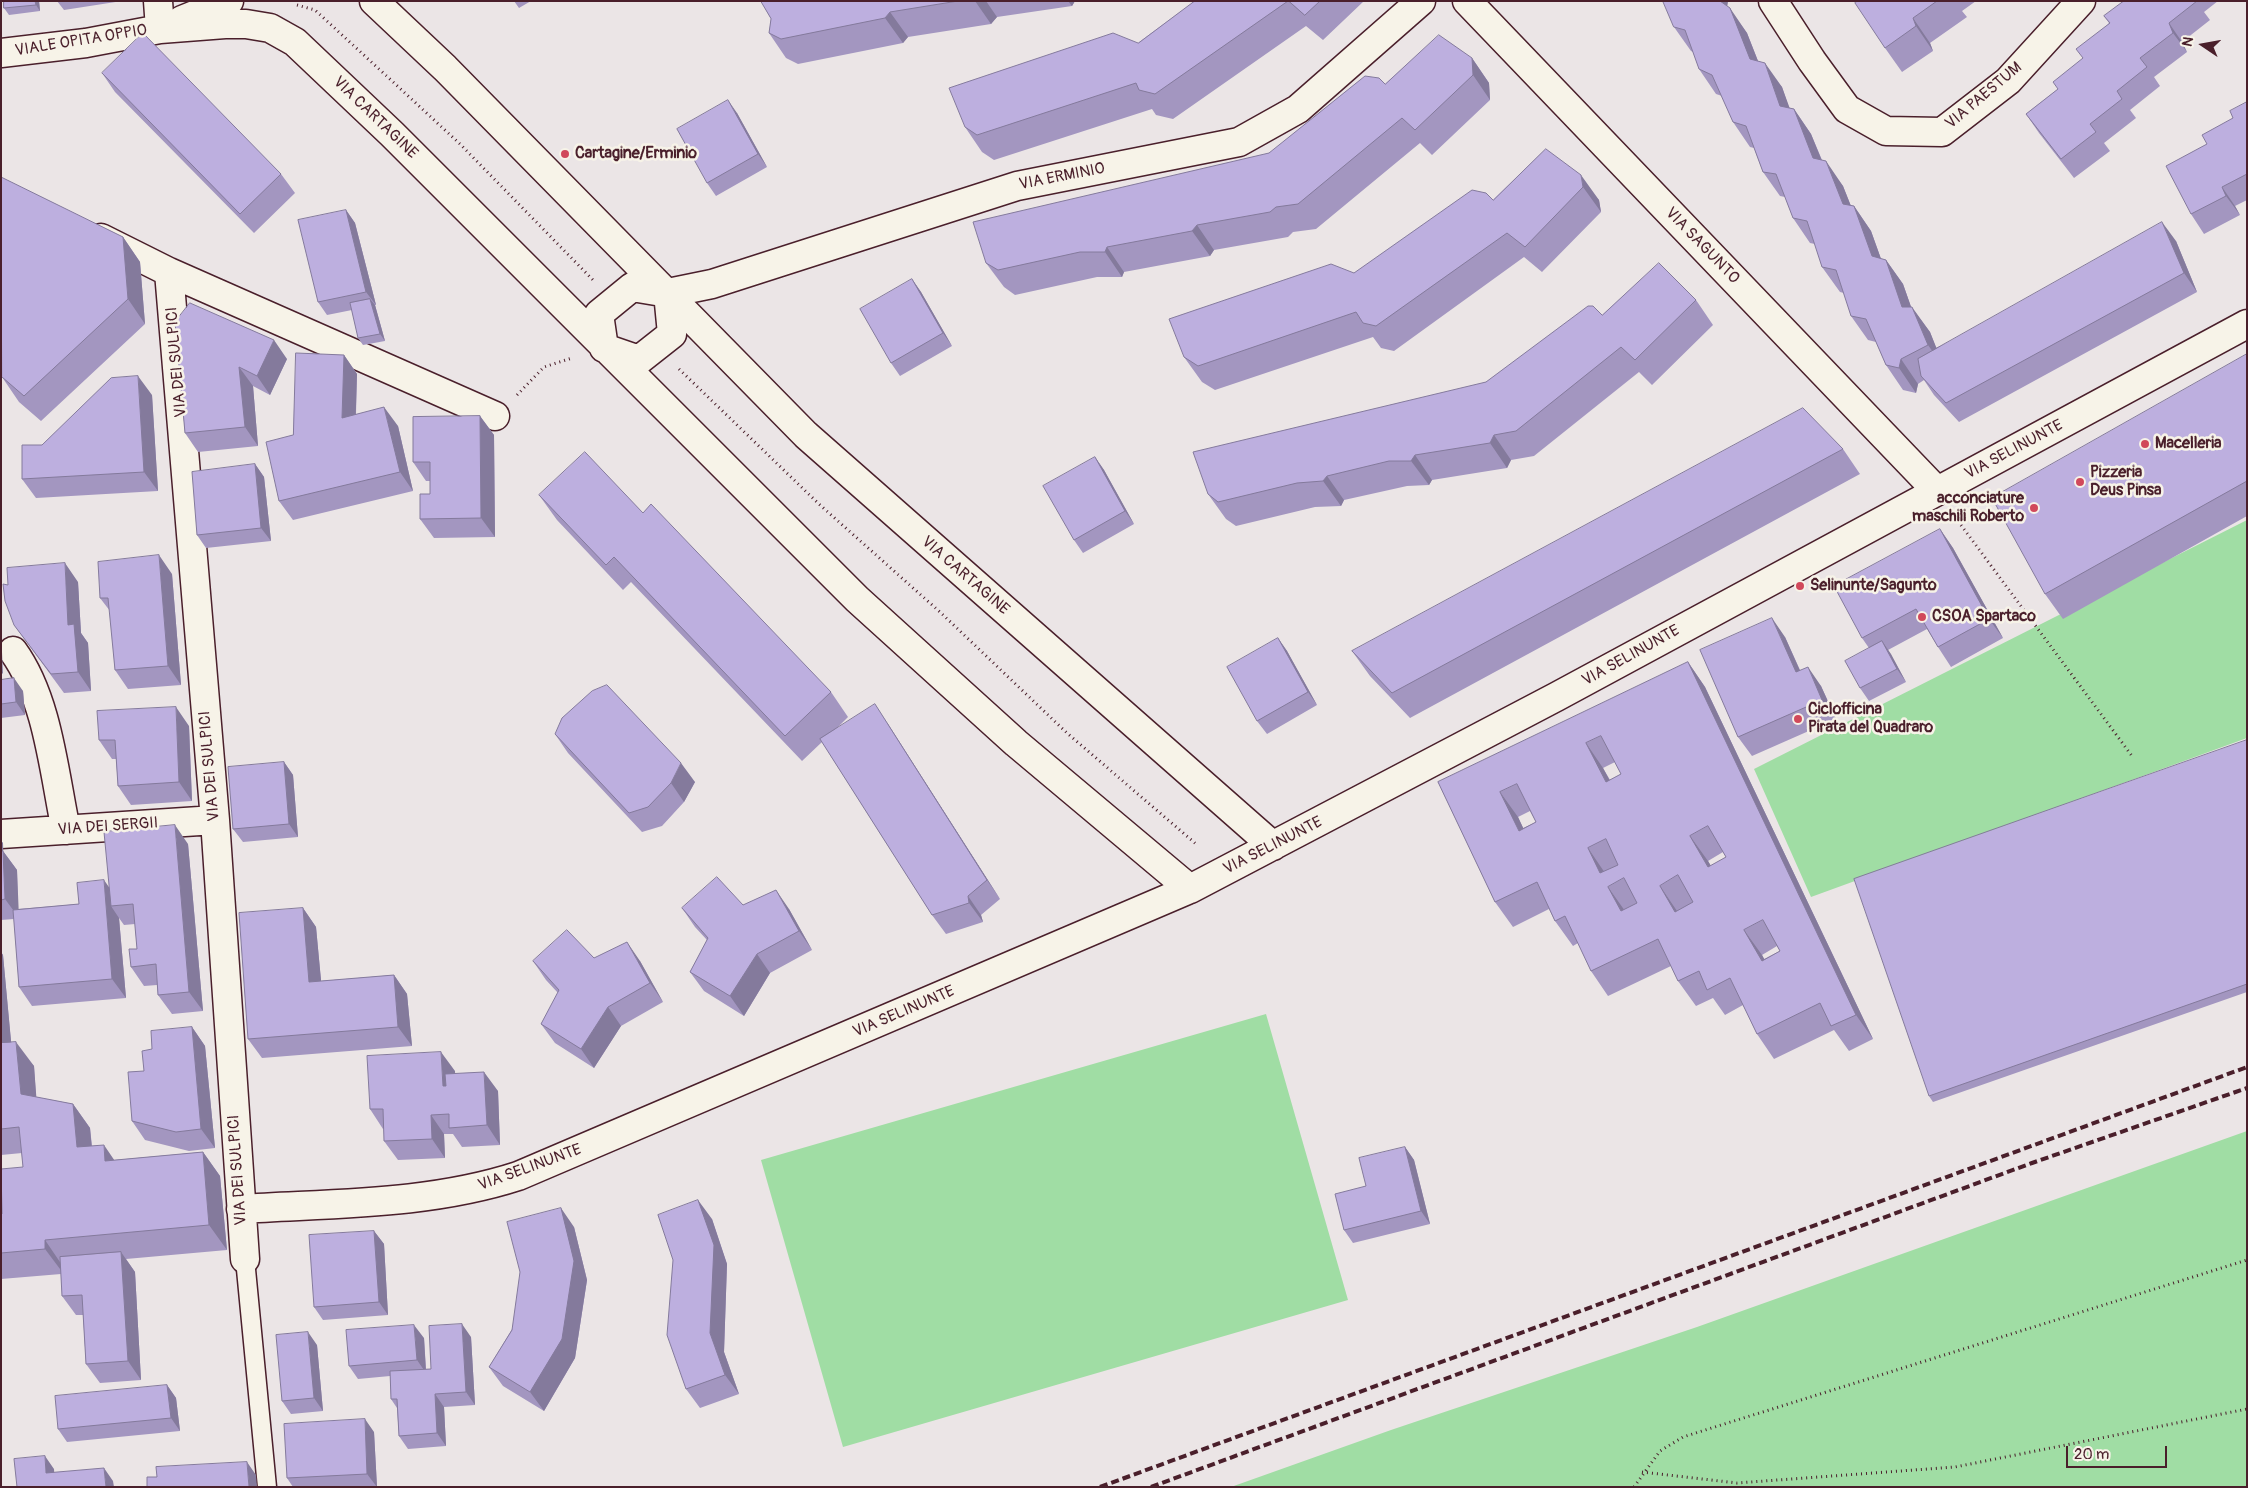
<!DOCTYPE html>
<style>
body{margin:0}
#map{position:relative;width:2248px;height:1488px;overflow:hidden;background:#ebe5e6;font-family:Pangolin,sans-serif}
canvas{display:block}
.frame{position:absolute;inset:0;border:2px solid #4a1f2b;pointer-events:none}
.north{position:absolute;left:2178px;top:20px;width:50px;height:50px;-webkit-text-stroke:4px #f7f3e8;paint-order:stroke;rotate:282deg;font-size:14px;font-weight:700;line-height:20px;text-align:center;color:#4a1f2b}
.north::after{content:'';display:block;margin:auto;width:18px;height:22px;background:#4a1f2b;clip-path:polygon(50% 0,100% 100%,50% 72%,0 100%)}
.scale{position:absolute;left:2066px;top:1446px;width:101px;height:22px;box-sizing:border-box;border:2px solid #4a1f2b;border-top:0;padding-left:6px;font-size:15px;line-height:18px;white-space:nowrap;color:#4a1f2b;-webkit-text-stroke:4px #f7f3e8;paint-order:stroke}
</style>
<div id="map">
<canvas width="2248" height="1488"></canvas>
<div class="frame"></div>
<div class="north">N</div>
<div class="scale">20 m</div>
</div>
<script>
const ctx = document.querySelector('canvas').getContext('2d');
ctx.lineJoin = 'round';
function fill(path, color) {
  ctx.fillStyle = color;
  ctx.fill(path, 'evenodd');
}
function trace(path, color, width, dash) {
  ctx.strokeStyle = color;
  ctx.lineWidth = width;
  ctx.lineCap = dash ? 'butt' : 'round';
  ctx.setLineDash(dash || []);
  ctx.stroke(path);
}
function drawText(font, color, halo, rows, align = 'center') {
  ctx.font = font + ' Pangolin,sans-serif';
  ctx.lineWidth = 5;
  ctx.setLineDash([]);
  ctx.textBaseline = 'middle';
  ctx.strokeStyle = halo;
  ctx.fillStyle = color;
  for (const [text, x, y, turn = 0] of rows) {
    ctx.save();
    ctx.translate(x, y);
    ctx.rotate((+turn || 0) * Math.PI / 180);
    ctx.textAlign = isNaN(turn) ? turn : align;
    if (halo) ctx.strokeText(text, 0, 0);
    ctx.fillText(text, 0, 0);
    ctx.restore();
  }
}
const green = new Path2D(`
 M2247 520V738L1811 897 1754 769Z
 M1266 1014 1348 1300 843 1447 761 1160Z
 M2247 1131V1487H1231L1391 1430 1697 1327Z`);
const path = new Path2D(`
 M297 5 315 10 392 81 460 144 593 280
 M679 369 820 505 940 612 1067 733 1196 844
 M517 395 544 367 572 358
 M1955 517 2132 756
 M1642 1472 1737 1483 1955 1467 2247 1409
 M1634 1487 1660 1451 1683 1437 2247 1260`);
const lane = new Path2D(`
 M245 1259 267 1487`);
const street = new Path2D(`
 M158 1 160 29
 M374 1 445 68 806 435 1273 846
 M1467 1 1936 490
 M1773 1 1812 61 1847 109 1886 131 1942 132 2008 81 2081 1
 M182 20 229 1
 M1 53 86 43 160 29 225 24H246L270 28 295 42 392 134 857 599 1016 743 1190 889
 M101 238 169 272 215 820 245 1259
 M169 272 495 416
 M604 348 599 314 632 287 668 293 712 284 1017 186 1239 142 1298 109 1421 1
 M607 349 639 360 672 334 668 293
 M13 651C48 699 54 773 66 830
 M1 834 215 820
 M241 1209C333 1203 429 1205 518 1176L1190 889 1556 697 2247 324`);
const rail = new Path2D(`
 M1100 1487 2247 1067
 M1151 1487 2032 1163 2247 1088`);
const wall = new Path2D(`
 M4 1H39L40 11 9 15 4 8Z
 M57 1H122L64 10Z
 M514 1H531L519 8Z
 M761 1H1075L1072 6 997 17 991 24 908 37 903 43 798 64 786 58 769 33 771 19Z
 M1195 1H1364L1323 40 1306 26 1173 119 1156 115 1152 109 994 160 982 152 965 127 1138 43Z
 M1663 1H1728L1727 6 1747 33 1758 61 1782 87 1789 108 1794 109 1811 134 1822 160 1843 186 1851 206H1854L1871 231 1881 259 1886 260 1903 284 1911 307 1930 332 1936 348 2176 241 2197 292 1959 422 1934 395 1924 380 1918 384 1916 393 1903 390 1886 365 1876 342 1868 340 1851 316 1844 293 1840 292 1822 267 1815 244 1810 243 1793 218 1785 197 1780 196 1763 172 1754 148 1750 147 1733 122 1722 96 1716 94 1699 69 1693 52 1691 51 1674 27Z
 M1858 1H1976L1962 11 1967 17 1930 43 1933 51 1902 72 1885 48Z
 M2124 1H2218L2204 12 2210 20 2182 42 2187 52 2154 77 2160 86 2130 110 2136 118 2104 143 2110 151 2074 178 2039 133 2026 114 2058 89 2083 58 2109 23 2104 16Z
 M1472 58 1489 83 1490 100 1432 155 1420 143 1316 229 1293 232 1288 237 1214 250 1210 256 1124 272 1122 277H1097L1015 295 1004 287 986 263 1269 153 1385 84Z
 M102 73 281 174 295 193 254 233 115 92Z
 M2247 102V200L2235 206 2240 215 2204 234 2191 214 2207 144 2233 118Z
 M737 113 767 167 716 196 707 183Z
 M1546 149 1599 200 1601 212 1542 272 1524 257 1394 351 1381 348 1373 337 1215 390 1202 382 1184 357 1354 273 1493 200Z
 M346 210 355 223 376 305H375L385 341 363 345 358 338 352 310 327 315 318 302Z
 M123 237 140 262 145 324 41 421 19 402 2 377Z
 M912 279 921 292 952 346 900 376 891 363Z
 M1696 300 1713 325 1652 385 1639 372 1534 456 1511 460 1507 468 1432 480 1429 485 1407 486 1344 500 1341 506 1315 507 1236 526 1226 519 1208 494 1486 382 1602 315Z
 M175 322 287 359 270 395 253 386 258 446 198 452 185 433Z
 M2247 354V516L2063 619 2045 594Z
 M344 355 357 374 356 414 398 426 413 491 293 520 279 501 293 435Z
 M152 395 158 491 36 498 22 479 42 445Z
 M480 416 494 435 495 537 434 538 420 519 430 494V481H426L413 462Z
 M1843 449 1860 474 1410 718 1370 676 1352 651Z
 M1095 457 1104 470 1134 524 1083 553 1074 540Z
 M255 464 264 477 271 541 206 548 197 535Z
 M539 495 643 513 831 692 848 717 835 730 888 724 1000 899 981 915 983 922 946 934 932 915 822 742 802 761 631 582 623 590 557 520Z
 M1940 529 1953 548 2003 638 1951 667 1938 647 1927 629 1888 650 1906 682 1869 701 1860 688 1869 648 1862 638Z
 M172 574 181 685 128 689 115 670 110 611 100 598Z
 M78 582 81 633 88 643 91 691 64 693 14 625 8 585Z
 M1785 637 1800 670 1821 686 1836 719 1752 756 1738 737Z
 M1278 638 1287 651 1317 705 1267 734 1257 721Z
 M1688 662 1705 687 1873 1039 1849 1051 1834 1030 1774 1059 1757 1034 1743 1005 1725 1015 1713 998 1696 1006 1678 981 1671 966 1608 996 1591 971 1578 943 1573 946 1555 921 1549 909 1513 927 1495 902 1438 782ZM1615 762 1621 774 1610 780 1603 768ZM1530 811 1536 822 1523 828 1518 817ZM1723 852 1726 857 1711 866 1708 861ZM1777 946 1780 951 1764 959 1762 955Z
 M1 680 23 691 25 715 1 718Z
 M189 726 192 801 131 805 118 786 116 759H112L99 740Z
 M555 734 695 782 684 802 662 826 642 832 568 753Z
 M2247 740V992L1933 1102 1929 1096Z
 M284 762 293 775 298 837 243 842 233 829Z
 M1 841 3 843V851L17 870 18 909 79 904 188 844 203 1011 172 1014 158 995 157 985 144 986 131 967 137 949 135 924 124 925 119 918 126 998 32 1006 19 987 14 919 1 920Z
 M743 905 789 909 812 950 770 973 744 1016 704 991 690 972 707 940 695 927 682 908Z
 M303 908 316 927 321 981 394 975 407 994 412 1046 262 1058 248 1039Z
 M1 952 3 955 11 1042 34 1066 36 1097 73 1104 90 1128 92 1146 114 1160 203 1152 220 1176 227 1250 126 1259 135 1272 141 1380 100 1383 86 1364 83 1315H76L62 1296 61 1274 1 1279V1214L23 1167 22 1153 1 1155Z
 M594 958 640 961 663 1002 621 1026 594 1068 555 1043 541 1024 558 993 546 980 533 961Z
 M192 1027 205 1046 215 1148 189 1151 145 1140 132 1121 144 1071 152 1049Z
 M455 1071V1074L498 1091 500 1145 462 1147 453 1134H444L445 1158 398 1160 384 1141V1129H383L370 1109Z
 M1405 1147 1414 1160 1430 1224 1353 1243 1344 1230 1366 1186Z
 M712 1219 727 1264 724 1352 739 1394 700 1408 686 1389Z
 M574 1227 587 1280 575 1358 544 1411 503 1386 489 1367Z
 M374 1231 384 1244 388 1315 323 1320 314 1307Z
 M471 1337 475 1405 444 1407 446 1446 408 1449 399 1436 397 1408 391 1399 390 1376 358 1379 349 1366 424 1338 426 1369H431Z
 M317 1345 323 1411 291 1414 282 1401Z
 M167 1385 176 1398 180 1431 67 1442 58 1429Z
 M374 1432 377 1487H293L287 1478Z`);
const shadedWall = new Path2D(`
 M35 1H39L40 11 36 5Z
 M975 1H986L997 17 991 24Z
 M1068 1H1075L1072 6Z
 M1720 1H1728L1727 7 1730 8 1747 33 1767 84 1750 59Z
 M890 12 908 37 903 43 885 18Z
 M1913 18 1930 43 1933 51 1916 26Z
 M2169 23 2182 42 2187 52 2173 33Z
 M1472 58 1489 83 1490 100 1473 75Z
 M1765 63 1782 87 1798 131 1780 106Z
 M728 100 737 113 767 167 758 154Z
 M1794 109 1811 134 1831 183 1813 158Z
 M1826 161 1843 186 1860 229 1843 204Z
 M1581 175 1599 200 1601 212 1583 187Z
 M2222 187 2235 206 2240 215 2226 196Z
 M1854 206 1871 231 1889 281 1872 256Z
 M346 210 355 223 376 305 366 292Z
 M2162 222 2176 241 2197 292 2184 273Z
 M1197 225 1214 250 1210 256 1192 231Z
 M123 237 140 262 145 324 128 299Z
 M1107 247 1124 272 1122 277 1105 252Z
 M1886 260 1903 284 1920 332 1902 307Z
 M912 279 921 292 952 346 943 333Z
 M370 299 375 305 385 341 380 334Z
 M1912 307 1930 332 1945 369 1928 345Z
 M274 340 287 359 270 395 257 376Z
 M344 355 357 374 355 437 342 418Z
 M1901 359 1918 384 1916 393 1899 368Z
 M239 367 253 386 258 446 245 427Z
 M138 376 152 395 158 491 144 472Z
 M384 407 398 426 413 491 400 472Z
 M480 416 494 435 495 537 481 518Z
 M1494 435 1511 460 1507 468 1490 443Z
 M1415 455 1432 480 1429 485 1411 461Z
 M1095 457 1104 470 1134 524 1125 511Z
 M255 464 264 477 271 541 261 528Z
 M1327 476 1344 500 1341 506 1323 481Z
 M1940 529 1953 548 2003 638 1989 619Z
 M159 555 172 574 181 685 168 666Z
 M65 563 78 582 81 633 88 643 91 691 78 672 68 625Z
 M1772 618 1785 637 1809 691 1796 672Z
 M1278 638 1287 651 1317 705 1308 692Z
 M1882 641 1891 654 1906 682 1897 669Z
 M1 651 2 652 3 674 1 672Z
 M1688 662 1705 687 1873 1039 1856 1015Z
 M1808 667 1821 686 1836 719 1822 700Z
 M14 678 23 691 25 715 16 702Z
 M875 704 888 724 1000 899 987 880Z
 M176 707 189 726 192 801 179 782Z
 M1586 743 1603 768 1624 807 1606 782Z
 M284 762 293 775 298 837 289 824Z
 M681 763 695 782 684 802 671 783Z
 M1500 792 1518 817 1536 855 1519 831Z
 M175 825 188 844 203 1011 189 992Z
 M1690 836 1708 861 1726 892 1708 867Z
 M1 841 3 843 4 871 1 868Z
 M1588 848 1605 873H1600Z
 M3 851 17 870 19 918 5 899Z
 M104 880 118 900 111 906 119 918 126 998 112 979Z
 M1660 886 1677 911 1675 912Z
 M1608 887 1625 911H1621Z
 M776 890 789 909 812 950 799 931Z
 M968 896 981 915 983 922 969 903Z
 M303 908 316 927 323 1001 309 982Z
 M1744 930 1762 955 1779 986 1762 961Z
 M627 942 640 961 663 1002 650 983Z
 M1 952 3 955 13 1062 1 1045Z
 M757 954 770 973 744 1016 730 996Z
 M394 975 407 994 412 1046 398 1027Z
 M608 1007 621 1026 594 1068 581 1049Z
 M192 1027 205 1046 215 1148 201 1129Z
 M16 1042 34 1066 38 1119 21 1094Z
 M441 1052 455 1071 456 1105 443 1086Z
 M484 1072 498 1091 500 1145 487 1125Z
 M73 1104 90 1128 94 1172 77 1147Z
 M431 1115 444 1134 445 1158 432 1139Z
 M104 1145 121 1170 105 1161Z
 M1405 1147 1414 1160 1430 1224 1421 1211Z
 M203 1152 220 1176 227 1250 209 1225Z
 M698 1200 712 1219 727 1264 724 1352 739 1394 725 1375 710 1333Z
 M561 1208 574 1227 587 1280 575 1358 544 1411 530 1392Z
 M374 1231 384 1244 388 1315 379 1302Z
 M45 1240 62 1265 63 1273 45 1249Z
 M121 1252 135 1272 141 1380 128 1361Z
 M462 1324 471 1337 475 1405 466 1392Z
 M414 1325 424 1338 426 1373 417 1360Z
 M308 1332 317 1345 323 1411 314 1398Z
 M167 1385 176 1398 180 1431 171 1418Z
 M435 1394 444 1407 446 1446 437 1433Z
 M365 1419 374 1432 377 1487 367 1474Z
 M45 1456 54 1469 55 1486 46 1473Z
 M247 1462 256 1475 257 1487H249Z
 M104 1468 113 1481 114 1487H106Z`);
const building = new Path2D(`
 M4 1H35L36 5 4 8Z
 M761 1H958L890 12 885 18 781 39 769 33 771 19Z
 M1195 1H1288L1155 94 1139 90 1136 83 977 135 965 127 949 88 1113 33 1138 43Z
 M1289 1H1320L1305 15Z
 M1663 1H1720L1730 8 1750 59 1765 63 1780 106 1794 109 1813 158 1826 161 1843 204 1854 206 1872 256 1886 260 1902 307H1912L1928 345 1901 359 1899 368 1886 365 1866 319 1851 316 1836 270 1822 267 1807 221 1793 218 1776 174 1763 172 1746 126 1733 122 1712 75 1699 69 1685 30 1674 27Z
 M1858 1H1937L1913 18 1916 26 1885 48 1855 3Z
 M2124 1H2197L2169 23 2173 33 2140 58 2147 67 2117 91 2122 99 2090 124 2096 132 2061 159 2026 114 2058 89 2053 82 2083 58 2076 49 2110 23 2104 16Z
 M143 33 281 174 240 214 102 73Z
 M1439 35 1472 58 1473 75 1415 130 1402 118 1298 204 1276 207 1270 212 1197 225 1192 231 1107 247 1105 252H1080L998 270 986 263 973 222 1269 153 1365 76 1379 78 1385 84Z
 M728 100 758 154 707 183 677 129Z
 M2247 102V174L2222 187 2226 196 2191 214 2166 166 2207 144 2202 135 2233 118 2230 111Z
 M1546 149 1581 175 1583 187 1525 247 1507 233 1376 326 1363 323 1356 312 1198 366 1184 357 1169 319 1331 264 1354 273 1472 190 1486 193 1493 200Z
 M1 177 123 237 128 299 24 396 2 377Z
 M346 210 366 292 318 302 298 220Z
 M2162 222 2184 273 1946 403 1921 376 1918 359Z
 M1659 263 1696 300 1635 360 1621 347 1516 431 1494 435 1490 443 1415 455 1411 461H1389L1327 476 1323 481 1297 483 1218 502 1208 494 1193 452 1486 382 1588 306H1593L1602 315Z
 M912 279 943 333 891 363 860 309Z
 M370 299 380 334 358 338 350 303Z
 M190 303 274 340 257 376 239 367 245 427 185 433 175 322Z
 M296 353 344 355 342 418 384 407 400 472 279 501 266 442 293 435Z
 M2247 354V481L2045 594 1992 498Z
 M138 376 144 472 22 479V445H42L111 378Z
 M1803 408 1843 449 1392 693 1352 651Z
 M480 416 481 518 420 519V494H430V462H413V417Z
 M585 452 643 513 651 504 831 692 785 736 614 557 606 565 539 495Z
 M1095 457 1125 511 1074 540 1043 486Z
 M255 464 261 528 197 535 192 472Z
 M1940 529 1989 619 1938 647 1916 609 1862 638 1834 586Z
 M159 555 168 666 115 670 108 598H100L98 562Z
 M65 563 68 625 74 624 78 672 51 674 14 625 5 601 3 584 8 585 7 568Z
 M1772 618 1796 672 1808 667 1822 700 1738 737 1700 650Z
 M1278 638 1308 692 1257 721 1227 667Z
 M1882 641 1897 669 1860 688 1845 661Z
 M1688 662 1856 1015 1831 1026 1820 1003 1757 1034 1730 978 1707 990 1699 971 1678 981 1658 939 1591 971 1565 916 1555 921 1537 882 1495 902 1438 782ZM1601 736 1621 774 1606 782 1586 743ZM1517 784 1536 822 1519 831 1500 792ZM1708 826 1726 857 1708 867 1690 836ZM1606 839 1618 865 1600 873 1588 848ZM1678 875 1693 902 1675 912 1660 886ZM1624 878 1637 903 1621 911 1608 887ZM1763 920 1780 951 1762 961 1744 930Z
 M14 678 16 702 1 704V680Z
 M607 685 681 763 671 783 648 807 629 813 555 734 562 718 592 691Z
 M875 704 987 880 968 896 969 903 932 915 820 739Z
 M176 707 179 782 118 786 115 740H99L97 711Z
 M2247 740V984L1929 1096 1854 879Z
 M284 762 289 824 233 829 228 767Z
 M175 825 189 992 158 995 156 964 131 967 129 949H137L133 904 111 906 104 832Z
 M1 851H3L5 899 1 900Z
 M717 877 743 905 776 890 799 931 757 954 730 996 690 972 708 938 682 908Z
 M104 880 112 979 19 987 13 910 79 904 77 883Z
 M303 908 309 982 394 975 398 1027 248 1039 239 913Z
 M567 930 594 958 627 942 650 983 608 1007 581 1049 541 1024 559 990 533 961Z
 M192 1027 201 1129 176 1132 132 1121 128 1072 144 1071 142 1051 152 1049 151 1031Z
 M16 1042 21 1094 73 1104 77 1147 104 1145 105 1161 203 1152 209 1225 45 1240V1249L1 1253V1214H2L1 1169 23 1167 19 1127 1 1129V1043Z
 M441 1052 443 1086H446L445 1074 484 1072 487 1125 449 1128V1114L431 1115 432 1139 384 1141 383 1109H370L367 1056Z
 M1405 1147 1421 1211 1344 1230 1335 1194 1366 1186 1359 1158Z
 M698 1200 714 1245 710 1333 725 1375 686 1389 667 1335 673 1260 658 1215Z
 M561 1208 574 1261 562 1339 530 1392 489 1367 512 1330 520 1272 507 1222Z
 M374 1231 379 1302 314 1307 309 1235Z
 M121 1252 128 1361 86 1364 82 1295 62 1296 60 1257Z
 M462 1324 466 1392 435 1394 437 1433 399 1436 397 1399H391L390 1371 431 1369 429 1326Z
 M414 1325 417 1360 349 1366 346 1330Z
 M308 1332 314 1398 282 1401 276 1335Z
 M167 1385 171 1418 58 1429 55 1396Z
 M365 1419 367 1474 287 1478 284 1424Z
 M45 1456 46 1473 104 1468 106 1487H17L14 1459Z
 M247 1462 249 1487H147V1477H157L156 1467Z`);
const markers = [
 [565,154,5,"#d1495b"],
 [2145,444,5,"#d1495b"],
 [2080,482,5,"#d1495b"],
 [2034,508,5,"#d1495b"],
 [1800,586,5,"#d1495b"],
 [1922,617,5,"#d1495b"],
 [1798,719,5,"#d1495b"]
];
const streetNames = [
 ["VIALE OPITA OPPIO",81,41,-9],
 ["VIA PAESTUM",1984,96,-40],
 ["VIA CARTAGINE",375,118,44],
 ["VIA ERMINIO",1062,177,-11],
 ["VIA SAGUNTO",1702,246,46],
 ["VIA DEI SULPICI",177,362,-95],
 ["VIA SELINUNTE",2014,450,-28],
 ["VIA CARTAGINE",965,576,41],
 ["VIA SELINUNTE",1631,656,-29],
 ["VIA DEI SULPICI",210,766,-95],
 ["VIA DEI SERGII",108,827,-4],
 ["VIA SELINUNTE",1273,846,-27],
 ["VIA SELINUNTE",904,1012,-23],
 ["VIA SELINUNTE",530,1168,-20],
 ["VIA DEI SULPICI",238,1170,-94]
];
const poiNames = [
 ["Cartagine/Erminio",575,154],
 ["Macelleria",2155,444],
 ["Pizzeria",2090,473],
 ["Deus Pinsa",2090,491],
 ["acconciature",2024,499,"right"],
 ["maschili Roberto",2024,517,"right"],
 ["Selinunte/Sagunto",1810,586],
 ["CSOA Spartaco",1932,617],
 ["Ciclofficina",1808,710],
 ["Pirata del Quadraro",1808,728]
];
fill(green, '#a0dda4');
trace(lane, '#4a1f2b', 21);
trace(street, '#4a1f2b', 31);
trace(path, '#4a1f2b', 3, [1, 4]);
trace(lane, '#f7f3e8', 18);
trace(street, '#f7f3e8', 28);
trace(rail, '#4a1f2b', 4, [8, 4]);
fill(wall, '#a396c0');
fill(shadedWall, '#847a9c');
fill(building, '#bdafdf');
trace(building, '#847a9c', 1);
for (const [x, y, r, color] of markers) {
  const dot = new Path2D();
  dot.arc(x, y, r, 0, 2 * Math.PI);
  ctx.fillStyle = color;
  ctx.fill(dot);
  trace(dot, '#f7f3e8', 2);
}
drawText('16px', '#4a1f2b', '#f7f3e8', streetNames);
drawText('bold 16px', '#4a1f2b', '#f7f3e8', poiNames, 'left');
</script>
